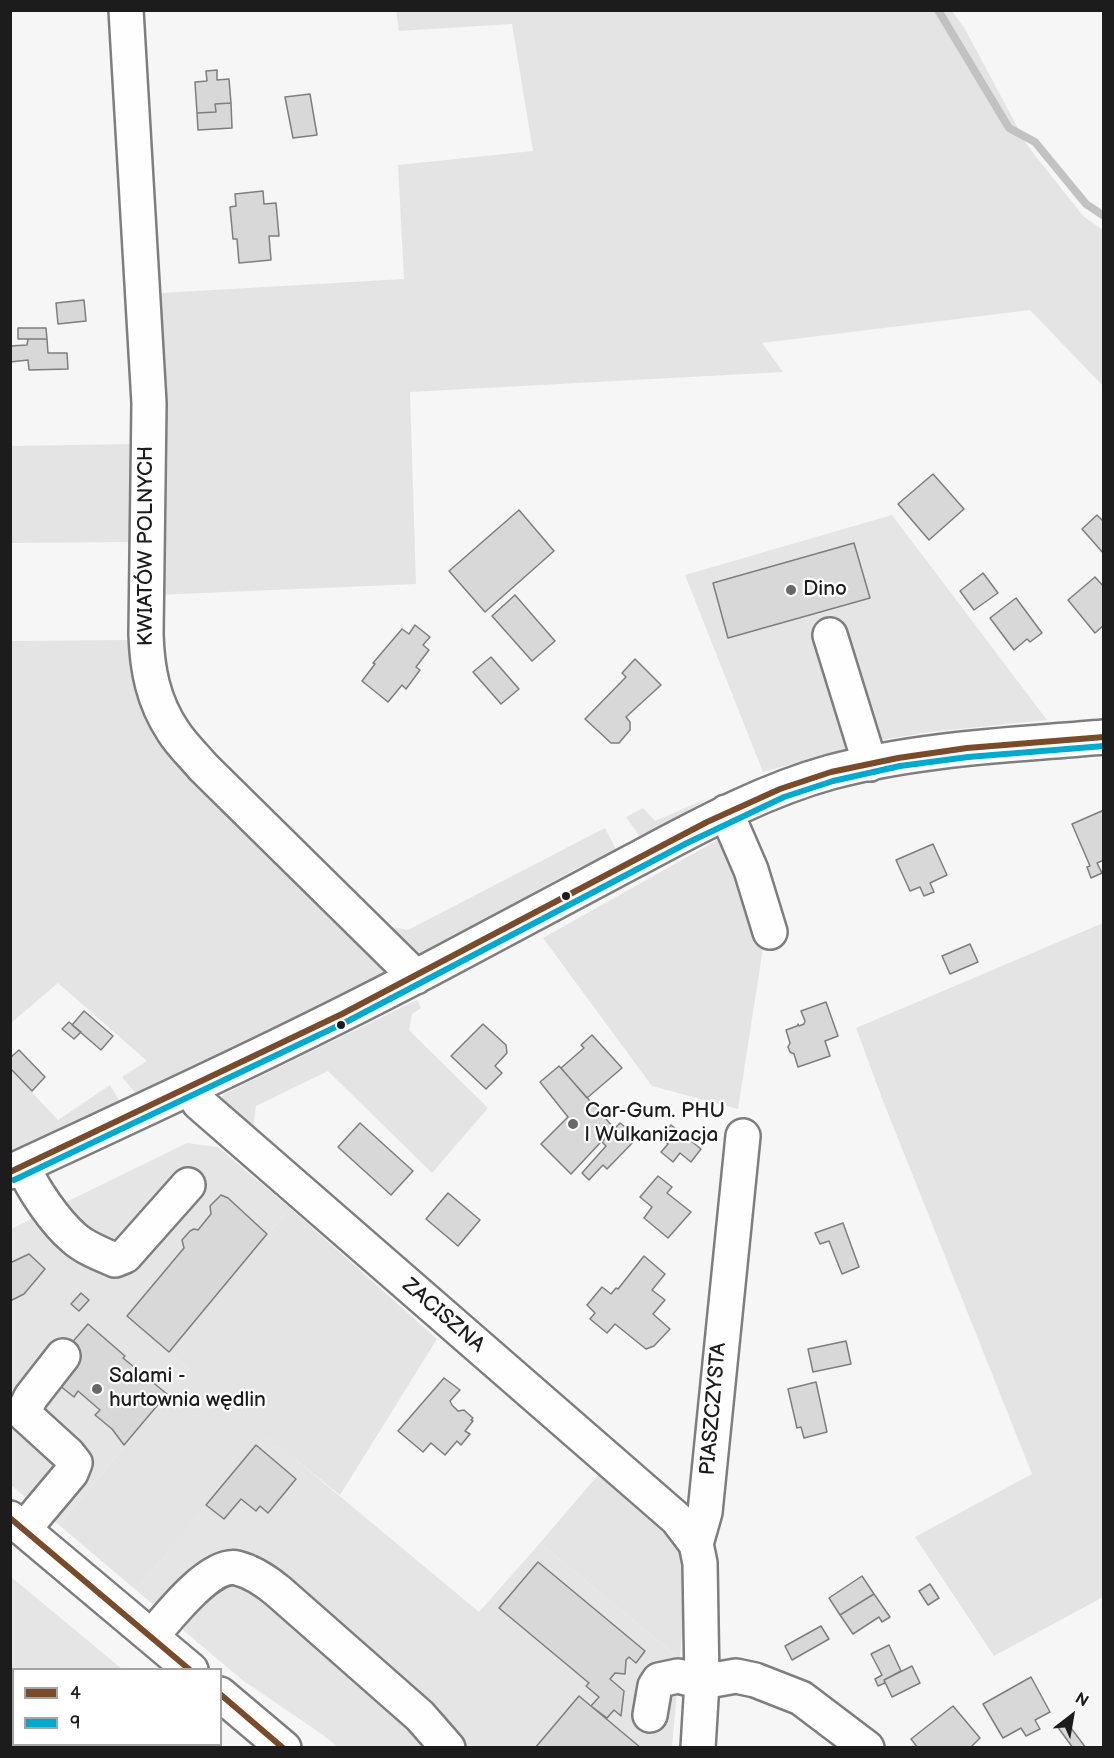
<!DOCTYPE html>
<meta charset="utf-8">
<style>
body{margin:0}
#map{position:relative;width:1114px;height:1758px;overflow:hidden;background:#f6f6f6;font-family:"Balsamiq Sans",sans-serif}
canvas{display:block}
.frame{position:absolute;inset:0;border:12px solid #1c1c1c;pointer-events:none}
.legend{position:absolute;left:12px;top:1668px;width:210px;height:78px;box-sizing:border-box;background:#fff;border:2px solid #a4a4a4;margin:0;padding:8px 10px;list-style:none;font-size:18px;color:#1c1c1c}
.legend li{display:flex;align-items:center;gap:12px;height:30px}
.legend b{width:30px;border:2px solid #a4a4a4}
.north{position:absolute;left:1042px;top:1686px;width:60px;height:60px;-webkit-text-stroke:4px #fff;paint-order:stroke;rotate:31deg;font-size:16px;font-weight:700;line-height:24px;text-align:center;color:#1c1c1c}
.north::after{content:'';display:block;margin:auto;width:21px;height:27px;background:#1c1c1c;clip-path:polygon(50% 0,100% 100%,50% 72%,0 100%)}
</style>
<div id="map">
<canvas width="1114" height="1758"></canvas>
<div class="frame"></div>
<ul class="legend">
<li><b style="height:8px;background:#7a4b2a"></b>4</li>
<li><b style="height:8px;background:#00a9ce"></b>9</li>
</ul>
<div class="north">N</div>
</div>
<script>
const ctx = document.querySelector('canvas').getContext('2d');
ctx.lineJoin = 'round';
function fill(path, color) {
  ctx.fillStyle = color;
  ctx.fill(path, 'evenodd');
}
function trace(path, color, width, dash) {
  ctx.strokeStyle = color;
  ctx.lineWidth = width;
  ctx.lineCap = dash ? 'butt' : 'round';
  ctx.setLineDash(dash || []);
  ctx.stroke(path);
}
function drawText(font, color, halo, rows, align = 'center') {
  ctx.font = font + ' "Balsamiq Sans",sans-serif';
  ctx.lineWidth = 4.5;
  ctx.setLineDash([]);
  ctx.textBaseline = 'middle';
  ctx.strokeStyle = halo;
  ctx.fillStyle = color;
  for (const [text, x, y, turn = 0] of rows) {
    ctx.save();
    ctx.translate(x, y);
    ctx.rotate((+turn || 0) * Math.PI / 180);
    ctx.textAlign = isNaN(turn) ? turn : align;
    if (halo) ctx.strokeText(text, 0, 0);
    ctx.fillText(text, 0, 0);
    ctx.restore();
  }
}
const built = new Path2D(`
 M892 515 1047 720 930 732 876 741 763 772 685 575Z
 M187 1143 218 1147 290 1208 169 1352 189 1369 59 1525 11 1485V1229Z
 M265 1434 479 1612 540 1543 680 1659 672 1747H338L323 1735 241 1679 136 1590Z
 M10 1576 122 1669 14 1670V1744H211L215 1747H11Z`);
const green = new Path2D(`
 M396 11H952L965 29 1027 145 1083 216 1103 230V386L1030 310 762 343 783 372 410 392 416 584 155 595 161 293 404 279 398 165 533 151 512 24 399 31Z
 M135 444 138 542 11 543 10 446Z
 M134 640 142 689 389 971 386 980 138 1096 122 1077 147 1061 58 983 11 1023V641Z
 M709 798 641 838 626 817 643 808 655 821Z
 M605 828 618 853 586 870 583 865 494 914 495 919 418 961 376 924 408 930Z
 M721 838 765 935 738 1109 652 1086 543 938Z
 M1103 923V1597L994 1656 915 1537 1032 1474 883 1101 856 1028Z
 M417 1000 421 1008 412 1014 409 1030 488 1108 432 1173 328 1071 256 1106 253 1127 280 1151 271 1154 221 1106 222 1097 224 1094Z
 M10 1069 58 1120 110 1085 121 1103 11 1155Z
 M290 1208 437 1339 340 1495 265 1435 136 1590 59 1525 189 1369 169 1352Z
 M598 1475 672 1540 687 1568 680 1659 540 1543Z`);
const stream = new Path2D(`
 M938 10 1009 128 1035 142 1086 204 1104 216`);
const building = new Path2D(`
 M217 70V80L229 79 231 103 215 104 216 112 197 113 195 82 207 81 206 71Z
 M310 94 317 135 293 138 285 97Z
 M231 103 232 128 198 130 197 113 216 112 215 104Z
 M263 191 264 204 276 203 279 236H269L271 260 239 263 237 239H233L230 207 236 206 235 194Z
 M84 300 86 321 58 324 56 303Z
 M18 328H46L47 339H18Z
 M28 339H47L48 353H67L68 369 29 370 28 360 10 362V346L27 345Z
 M933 474 964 509 929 540 898 504Z
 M519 510 554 551 485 612 449 571Z
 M1097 515 1104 522V554L1082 529Z
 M854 543 870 598 728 638 713 583Z
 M983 573 998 593 974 610 960 591Z
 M1095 577 1104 587V625L1095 633 1068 600Z
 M515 595 555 641 532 661 492 616Z
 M1016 598 1042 633 1030 642 1027 639 1014 650 990 618Z
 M415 625 430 637 423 645 429 650 416 667 420 670 406 689 402 685 388 702 362 681 375 664 373 663 402 629 409 634Z
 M491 657 519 689 501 704 473 672Z
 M635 659 661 685 626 717 630 722V730L619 743H611L585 719 626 677 622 673Z
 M1104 810V860L1097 863 1102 873 1091 878 1087 867 1090 866 1072 824Z
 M933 844 947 875 930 883 934 892 924 896 920 887 910 891 896 860Z
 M970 944 978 962 950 974 942 956Z
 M826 1002 838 1036 825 1041 830 1056 798 1067 794 1054 790 1052 788 1047 790 1043 786 1030 797 1026 798 1024 799 1026 804 1024 805 1021 801 1011Z
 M84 1011 113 1036 101 1050 72 1025Z
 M69 1022 81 1032 74 1039 62 1029Z
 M483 1024 506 1045 507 1053 495 1066 502 1073 486 1089 451 1056Z
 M592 1035 622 1068 587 1098 561 1068 584 1048 581 1045Z
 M19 1050 45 1077 32 1091 10 1068V1058Z
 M559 1066 614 1128 571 1174 541 1144 568 1117 540 1082Z
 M360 1123 413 1171 391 1195 338 1147Z
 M620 1123 638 1137 607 1169 603 1165 589 1180 582 1173 606 1146 602 1142Z
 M671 1125 701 1149 691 1162 680 1153 673 1162 661 1152 668 1144 661 1138Z
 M658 1176 672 1187 667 1193 691 1212 668 1238 644 1218 652 1207 640 1197Z
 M448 1193 480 1220 458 1246 426 1219Z
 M221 1195 228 1198 267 1234 169 1352 127 1316 184 1248 182 1240 190 1231 194 1229 198 1230 211 1214 210 1206Z
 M843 1223 859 1267 842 1274 829 1241 820 1244 815 1233Z
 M29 1254 45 1269 24 1294 10 1301V1263Z
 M644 1256 665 1274 652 1290 665 1300 653 1314 670 1329 654 1346 646 1349 615 1324 607 1333 590 1319 595 1313 587 1305 602 1287 611 1294 616 1288 618 1289Z
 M81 1293 89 1300 79 1311 71 1304Z
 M88 1324 125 1356 123 1358 167 1394 124 1445 112 1429 95 1415 100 1410 78 1391 74 1397 54 1381 70 1345Z
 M846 1341 851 1364 813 1372 808 1349Z
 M444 1378 460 1390 450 1401 452 1405 458 1411 464 1410 473 1418 471 1420 473 1421 465 1431 470 1434 461 1445 457 1441 445 1455 431 1443 423 1452 398 1431Z
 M816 1382 827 1432 804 1438 801 1427 797 1428 788 1389Z
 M256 1445 296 1479 268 1513 260 1506 256 1511 241 1499 224 1519 206 1505Z
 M538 1562 645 1651 636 1663 629 1657 626 1660 625 1674 615 1673 610 1679 624 1691 621 1716 614 1710 607 1718 591 1706 599 1697 586 1686 589 1683 499 1608Z
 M862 1576 874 1594 840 1615 829 1598Z
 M930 1584 939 1598 928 1605 919 1591Z
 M874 1594 890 1617 882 1622 879 1617 853 1634 840 1615Z
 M821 1626 829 1639 792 1660 785 1646Z
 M889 1645 901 1671 884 1680 885 1683 878 1686 875 1679 882 1675 871 1654Z
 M912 1666 920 1683 892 1697 884 1680Z
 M1031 1677 1050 1712 1035 1720 1040 1729 1026 1736 1021 1728 1003 1738 983 1704Z
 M579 1696 641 1748H535Z
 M953 1706 980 1738 970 1748H918L911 1739Z
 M1065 1720 1086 1748H1073L1057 1726Z`);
const minor = new Path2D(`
 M126 10 149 403 146 634C147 669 153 701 173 731 181 744 193 755 203 767L416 977
 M830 635 870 764
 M726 812 751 870 770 932
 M191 1088 199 1103 677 1519 696 1544
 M23 1166C32 1188 55 1222 74 1238 85 1248 101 1254 115 1260L125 1256 188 1185
 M10 1172C158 1103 307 1035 451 958 513 925 574 892 635 860 699 826 762 791 831 772 920 748 1013 745 1104 737
 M10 1518 191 1670
 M24 1529 71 1473 75 1463 68 1454 23 1413 31 1397 63 1356
 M152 1636C168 1617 211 1562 237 1568 253 1572 266 1581 278 1591L420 1716 448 1748
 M220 1694 284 1748
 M650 1715 655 1686 659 1680 678 1676 702 1682 736 1676 755 1680 801 1698 867 1748
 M698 1748 702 1682 700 1563 696 1544 705 1512 743 1136`);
const bus1 = new Path2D(`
 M10 1172 342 1014 707 822 780 789 831 772 898 758 967 748 1104 737
 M10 1518 190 1670
 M220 1694 283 1748`);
const bus2 = new Path2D(`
 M14 1180 346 1022 687 843 784 797 833 781 900 766 968 757 1104 746`);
const markers = [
 [791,590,6,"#686868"],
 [566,896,5,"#1c1c1c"],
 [341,1025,5,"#1c1c1c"],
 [573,1124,6,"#686868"],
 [97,1389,6,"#686868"]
];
const streetNames = [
 ["KWIATÓW POLNYCH",147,546,-90],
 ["ZACISZNA",443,1316,41],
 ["PIASZCZYSTA",714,1409,-85]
];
const poiNames = [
 ["Dino",803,590],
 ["Car-Gum. PHU",585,1112],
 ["| Wulkanizacja",585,1136],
 ["Salami -",109,1377],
 ["hurtownia wędlin",109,1401]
];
fill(built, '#e5e5e5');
fill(green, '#e4e4e4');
trace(stream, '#c2c2c2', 8);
fill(building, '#d8d8d8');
trace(building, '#7e7e7e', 1.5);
trace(minor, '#7e7e7e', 38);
trace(minor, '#fefefe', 33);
trace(bus1, '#7a4b2a', 6);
trace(bus2, '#00a9ce', 6);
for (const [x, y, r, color] of markers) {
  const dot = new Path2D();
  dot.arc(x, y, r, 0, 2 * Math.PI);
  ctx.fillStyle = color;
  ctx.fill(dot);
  trace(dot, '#fff', 2);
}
drawText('21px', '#1c1c1c', '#fff', streetNames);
drawText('21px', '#1c1c1c', '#fff', poiNames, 'left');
</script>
